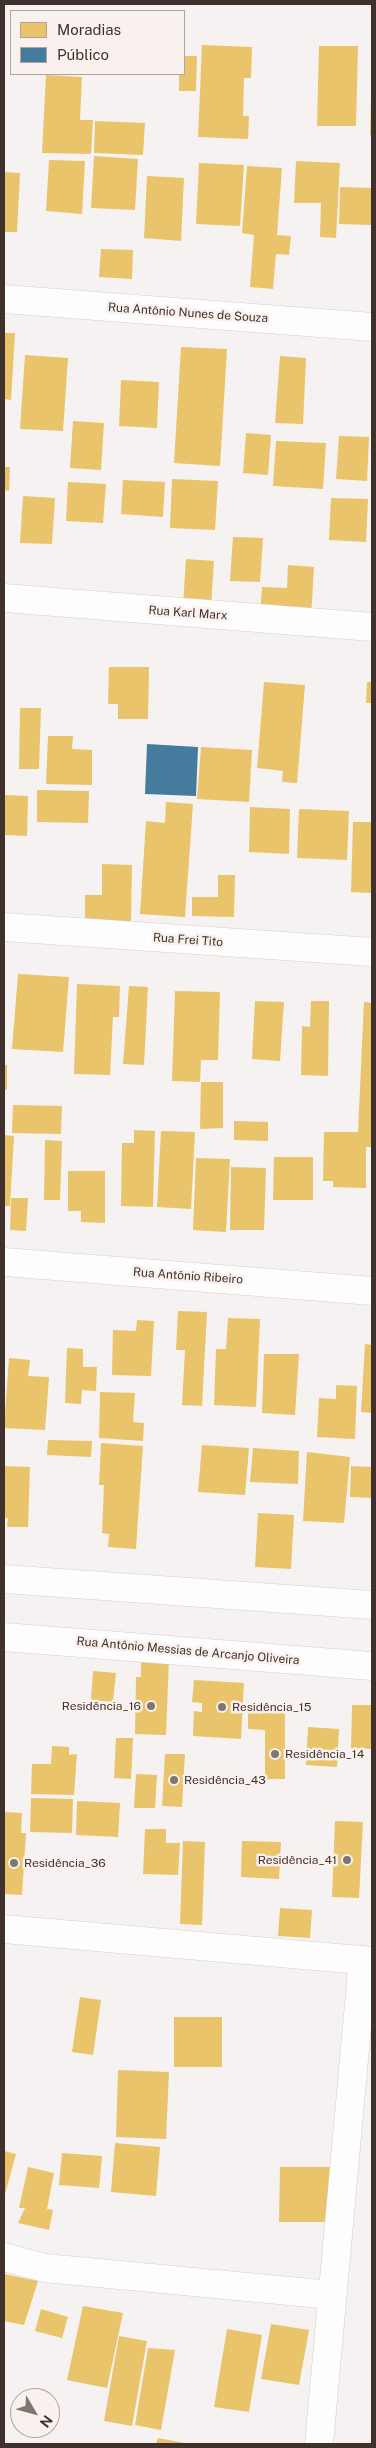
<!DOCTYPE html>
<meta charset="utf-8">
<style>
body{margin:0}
#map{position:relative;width:376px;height:2448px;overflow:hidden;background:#f6f2f1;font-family:"Public Sans",sans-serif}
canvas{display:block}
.frame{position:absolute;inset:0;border:5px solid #41312c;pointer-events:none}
.legend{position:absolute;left:10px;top:10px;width:175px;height:65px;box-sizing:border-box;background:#f9f1ee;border:1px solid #afa4a0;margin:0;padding:6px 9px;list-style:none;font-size:15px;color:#41312c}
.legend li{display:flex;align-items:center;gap:10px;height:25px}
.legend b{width:25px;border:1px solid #afa4a0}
.north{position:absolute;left:10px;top:2388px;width:50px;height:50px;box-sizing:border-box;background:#f9f1ee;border:1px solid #afa4a0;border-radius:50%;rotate:127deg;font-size:14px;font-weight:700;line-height:20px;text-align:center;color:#41312c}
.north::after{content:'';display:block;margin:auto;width:18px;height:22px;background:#807571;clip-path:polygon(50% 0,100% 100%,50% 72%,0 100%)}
</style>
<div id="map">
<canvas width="376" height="2448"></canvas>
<div class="frame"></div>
<ul class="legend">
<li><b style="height:14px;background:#e9c46a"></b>Moradias</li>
<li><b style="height:14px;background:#457b9d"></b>Público</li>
</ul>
<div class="north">N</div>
</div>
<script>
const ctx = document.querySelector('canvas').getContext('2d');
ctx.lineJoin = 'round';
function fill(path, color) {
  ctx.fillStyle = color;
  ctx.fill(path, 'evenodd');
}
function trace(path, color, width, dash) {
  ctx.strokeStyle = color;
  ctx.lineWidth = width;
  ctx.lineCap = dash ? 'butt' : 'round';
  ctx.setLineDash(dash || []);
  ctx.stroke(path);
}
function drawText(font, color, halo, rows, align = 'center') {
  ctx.font = font + ' "Public Sans",sans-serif';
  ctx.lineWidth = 5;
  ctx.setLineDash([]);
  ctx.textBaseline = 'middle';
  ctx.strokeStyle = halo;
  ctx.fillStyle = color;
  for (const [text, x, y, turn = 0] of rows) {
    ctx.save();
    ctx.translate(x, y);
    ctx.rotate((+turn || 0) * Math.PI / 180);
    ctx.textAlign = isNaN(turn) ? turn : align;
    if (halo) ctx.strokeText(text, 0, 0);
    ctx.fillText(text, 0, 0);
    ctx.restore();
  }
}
const homes = new Path2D(`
 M202 45 252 47 251 78H244L243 116H249L248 139 198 137Z
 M319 46H358L356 126H317Z
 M184 56H197L196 91H179V74H184Z
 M46 75 82 77 80 120H93L91 154 42 153Z
 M371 98 372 99V135H370Z
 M95 121 145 123 143 155 94 153Z
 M94 156 138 159 135 210 91 208Z
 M49 160 85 161 82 214 46 211Z
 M296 161 340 163 336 238 320 237 321 203H294Z
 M199 163 244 165 240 226 196 224Z
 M247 166 282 168 277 235 291 236 289 255 276 254 273 289 250 287 254 235 242 233Z
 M4 172 20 173 17 232H4Z
 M147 176 184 178 181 241 144 238Z
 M340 187 372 188V225L339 224Z
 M101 249 133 250 132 279 99 277Z
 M4 333H15L11 400 4 399Z
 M181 347 227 349 220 466 174 463Z
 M25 355 68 358 63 431 20 429Z
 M280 356 306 358 303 424 275 423Z
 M121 380 159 382 157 428 119 426Z
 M73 421 104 423 101 470 70 468Z
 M246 433 271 435 268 475 243 473Z
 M339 436 369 437 367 481 336 479Z
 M276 441 326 443 323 489 273 486Z
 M4 467H10L9 491 4 490Z
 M172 479 218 481 215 530 170 528Z
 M123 480 165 482 163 517 121 514Z
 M68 482 106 484 103 523 66 521Z
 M23 496 55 498 52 544 20 543Z
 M331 498 368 499 366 542 329 540Z
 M233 537 263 538 260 582 230 581Z
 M186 559 214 561 211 607 183 605Z
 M288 565 314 567 311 618 260 615 262 587 287 588Z
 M109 667H149L148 719H118V704H108Z
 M264 682 305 685 297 783 282 782 283 771 257 768Z
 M367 682H372V703H366Z
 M20 708H41L39 769H19Z
 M48 736H73L72 749 92 750V785L46 784Z
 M201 747 252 750 249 802 197 799Z
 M37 790 89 791 88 823 37 822Z
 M4 795 28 796 27 836 5 835Z
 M166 802 193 804 185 917 140 914 146 821 165 823Z
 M250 807 290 809 289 854 249 852Z
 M299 809 349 811 347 860 297 858Z
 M353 822H372V893L351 892Z
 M102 864 132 865 131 923 85 922V895H102Z
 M218 875H235L234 917 192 916V897H218Z
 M18 974 69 977 63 1052 12 1049Z
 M77 984 120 986 119 1017H113L110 1075 74 1074Z
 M129 986 148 987 144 1065 123 1064Z
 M175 991 220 992 218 1060H201L200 1082 172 1081Z
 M255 1001 284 1002 280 1061 252 1059Z
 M311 1001H329L328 1076 301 1075 302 1026 310 1027Z
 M364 1002 372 1003V1147H366V1188L333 1187V1181H323L324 1132H358Z
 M4 1065H7V1090H4Z
 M201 1082H223V1128L200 1129Z
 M13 1105 62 1106 61 1134 12 1133Z
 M234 1121 268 1122V1141L234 1140Z
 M134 1130 155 1131 153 1207 121 1206 122 1143H134Z
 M161 1131 195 1132 191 1209 157 1207Z
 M4 1135 14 1136 10 1206H4Z
 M45 1140 62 1141 60 1200H44Z
 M274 1157H313V1200H273Z
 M196 1158 230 1159 226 1232 193 1230Z
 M231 1167 266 1168 264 1230H230Z
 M68 1171H105V1223L81 1222V1211H68Z
 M11 1198H28L26 1231 10 1230Z
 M178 1311 207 1312 202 1406 182 1405 185 1350H176Z
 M228 1318 260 1319 256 1407 214 1405 216 1349H226Z
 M137 1320 154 1321 151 1376 112 1375 113 1330 136 1331Z
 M365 1344 372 1345V1413L361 1412Z
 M67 1348 83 1349V1367H97L96 1391 82 1390 81 1404 65 1403Z
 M264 1354H299L295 1415 262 1413Z
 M9 1358 30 1360 28 1376 49 1377 45 1430 4 1428Z
 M336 1385 357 1386 355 1439 317 1437 319 1398 336 1399Z
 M100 1392 135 1393 133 1422 144 1423 143 1441 99 1438Z
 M48 1440 92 1441 91 1457 47 1455Z
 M101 1443 143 1446 136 1549 108 1547 109 1534 102 1533 104 1485H99Z
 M202 1445 249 1448 245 1495 198 1492Z
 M253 1448 299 1451 298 1484 250 1482Z
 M307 1452 350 1457 344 1523 303 1521Z
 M4 1466 30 1467 28 1527H7L8 1518H4Z
 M351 1466 372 1467V1498L350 1497Z
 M258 1513 294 1515 291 1569 255 1567Z
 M141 1658H169L166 1735 135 1734 136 1677H141Z
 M93 1671 116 1673 113 1702 91 1700Z
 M194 1680 244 1683 241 1739 193 1736 194 1711 202 1712V1703L192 1702Z
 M352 1705H372V1749L351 1748Z
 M248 1710 285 1711V1779H265V1730L248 1729Z
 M308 1727 339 1729 337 1767 306 1765Z
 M116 1738H133L131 1779 114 1778Z
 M52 1746 69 1747V1755L77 1754 74 1795 31 1794 32 1764H51Z
 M165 1754H185L182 1807 162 1806Z
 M136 1774 157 1775 155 1808H134Z
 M31 1798 73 1799 72 1833 30 1832Z
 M77 1801 120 1803 118 1837 76 1835Z
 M4 1812 22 1813 21 1833H26L22 1895 4 1894Z
 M335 1821 363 1822 359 1898 332 1897Z
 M145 1829H166V1843H180L178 1875 143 1874Z
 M183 1841 205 1842 202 1925 180 1924Z
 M242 1841 281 1842 279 1879 241 1877Z
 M280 1908 312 1910 310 1938 278 1936Z
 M80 1997 101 2000 93 2055 72 2052Z
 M174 2017H222V2067H174Z
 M118 2070 169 2072 166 2139 116 2137Z
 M115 2143 160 2147 156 2196 111 2192Z
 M4 2151 16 2154 4 2198Z
 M62 2153 102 2156 99 2188 59 2185Z
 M28 2167 54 2173 47 2209 53 2210 49 2230 18 2223 25 2208H19Z
 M280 2167H330L329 2222H279Z
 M4 2274 38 2281 24 2325 4 2321Z
 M83 2306 123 2313 107 2388 67 2380Z
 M41 2309 68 2317 62 2338 35 2331Z
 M271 2324 309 2330 299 2385 261 2379Z
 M227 2329 262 2335 249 2412 214 2407Z
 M119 2336 147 2341 132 2426 104 2421Z
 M148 2348 175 2350 161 2430 135 2425Z
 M158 2438 185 2443V2444H156Z`);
const public = new Path2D(`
 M147 744 198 747 196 796 145 794Z`);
const minor = new Path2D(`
 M4 299 372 327
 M4 598 372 627
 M4 927 372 952
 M4 1262 372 1291
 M4 1579 372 1605
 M4 1637 372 1666
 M4 1929 372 1961
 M4 2257 45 2268 332 2295
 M319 2444 363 1960`);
const markers = [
 [151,1706,5,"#807571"],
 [222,1707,5,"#807571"],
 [275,1754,5,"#807571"],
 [174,1780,5,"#807571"],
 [347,1860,5,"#807571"],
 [14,1863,5,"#807571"]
];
const streetNames = [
 ["Rua Antônio Nunes de Souza",188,313,4],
 ["Rua Karl Marx",188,613,4],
 ["Rua Frei Tito",188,940,4],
 ["Rua Antônio Ribeiro",188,1276,4],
 ["Rua Antônio Messias de Arcanjo Oliveira",188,1651,5]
];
const poiNames = [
 ["Residência_16",141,1706,"right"],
 ["Residência_15",232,1707],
 ["Residência_14",285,1754],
 ["Residência_43",184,1780],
 ["Residência_41",337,1860,"right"],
 ["Residência_36",24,1863]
];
fill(homes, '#e9c46a');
fill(public, '#457b9d');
trace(minor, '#d6cdca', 29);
trace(minor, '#fefdfd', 28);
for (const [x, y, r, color] of markers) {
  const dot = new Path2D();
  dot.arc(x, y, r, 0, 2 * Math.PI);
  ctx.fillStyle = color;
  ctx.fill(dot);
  trace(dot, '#f9f1ee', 2);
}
drawText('12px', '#41312c', '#f9f1ee', streetNames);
drawText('12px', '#41312c', '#f9f1ee', poiNames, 'left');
</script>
